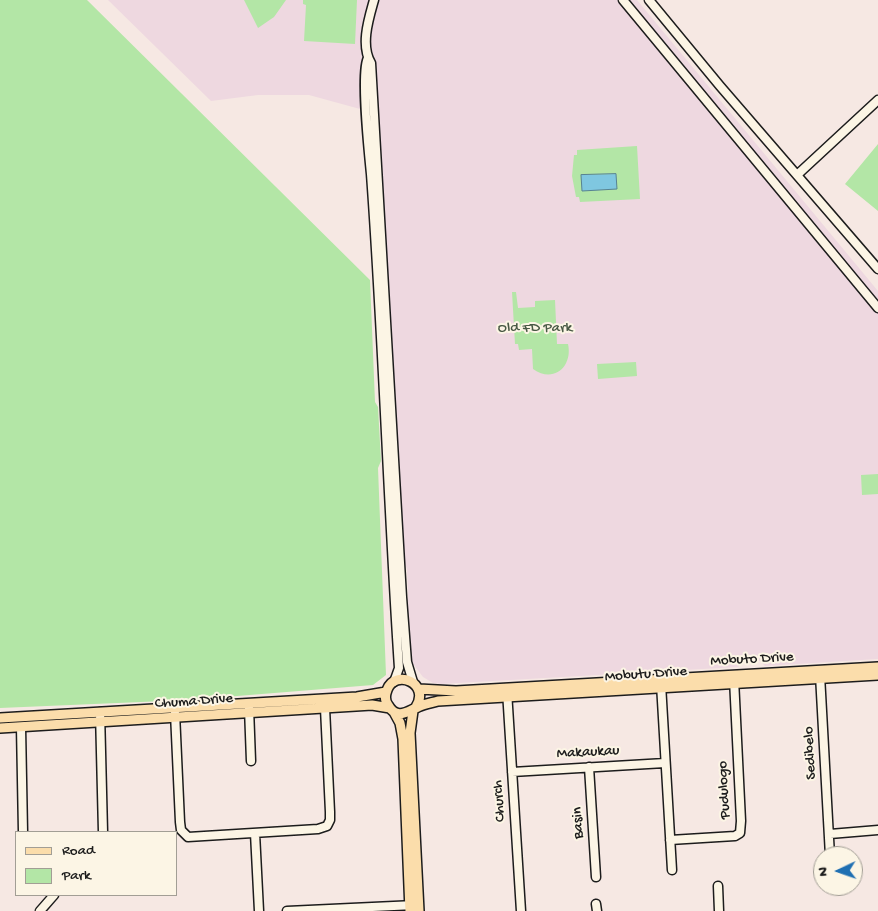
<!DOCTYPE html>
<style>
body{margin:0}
#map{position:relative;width:878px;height:911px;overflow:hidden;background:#f6e8e3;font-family:"Gochi Hand",sans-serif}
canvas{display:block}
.legend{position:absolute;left:15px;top:831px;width:162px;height:65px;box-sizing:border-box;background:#fcf5e5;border:1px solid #a29e95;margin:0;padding:6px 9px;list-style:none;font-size:15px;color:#1c1c1c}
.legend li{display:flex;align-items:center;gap:10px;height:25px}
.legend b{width:25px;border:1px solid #a29e95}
.north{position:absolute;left:813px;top:846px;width:50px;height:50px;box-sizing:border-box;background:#fcf5e5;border:1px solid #a29e95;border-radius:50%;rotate:267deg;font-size:14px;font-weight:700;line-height:20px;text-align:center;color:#1c1c1c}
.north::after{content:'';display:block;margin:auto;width:18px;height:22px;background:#1f6fb2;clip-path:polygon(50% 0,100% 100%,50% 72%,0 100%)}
</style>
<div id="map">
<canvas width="878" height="911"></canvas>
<ul class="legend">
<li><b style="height:6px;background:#fbddab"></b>Road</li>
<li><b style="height:14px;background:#b3e6a6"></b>Park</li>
</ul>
<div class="north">N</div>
</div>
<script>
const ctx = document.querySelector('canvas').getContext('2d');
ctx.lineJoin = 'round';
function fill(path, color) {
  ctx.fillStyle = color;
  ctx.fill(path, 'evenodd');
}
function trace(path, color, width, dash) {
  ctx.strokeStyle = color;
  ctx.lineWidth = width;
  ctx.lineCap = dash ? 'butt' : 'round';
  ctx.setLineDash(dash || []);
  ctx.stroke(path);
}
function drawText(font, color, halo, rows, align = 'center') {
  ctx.font = font + ' "Gochi Hand",sans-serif';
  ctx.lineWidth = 4;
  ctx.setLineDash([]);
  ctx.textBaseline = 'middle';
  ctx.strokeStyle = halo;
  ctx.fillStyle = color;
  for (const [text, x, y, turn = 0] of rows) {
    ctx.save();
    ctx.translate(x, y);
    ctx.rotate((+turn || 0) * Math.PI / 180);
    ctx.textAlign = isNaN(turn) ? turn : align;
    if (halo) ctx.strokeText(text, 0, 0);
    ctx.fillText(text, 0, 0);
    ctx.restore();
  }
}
const built = new Path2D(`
 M108 0H637L878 291V659L765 666 760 661H746L738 667 441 684 433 683 423 677 414 665 411 659 408 632 406 601 408 599V589L407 569 404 562 378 118 379 107 360 109 309 95H258L211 101Z`);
const green = new Path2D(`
 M0 0H87L370 280 375 402 378 407 381 461 378 468 386 675 373 685 188 700 0 708Z
 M244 0H286L274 17 258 28Z
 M303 0H357L355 44 304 41 306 5 303 4Z
 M878 144V211L845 184Z
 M637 146 640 199 580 202 579 197H576L572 176 574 155H577V150Z
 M512 292H516L518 308 535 307V301L555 300 557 344H568C573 366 554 384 533 369L532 349 519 350 518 344H515Z
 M636 362 637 376 598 379 597 364Z
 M878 474V494L862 495 861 475Z`);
const water = new Path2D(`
 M616 174 617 189 582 191 581 175Z`);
const minor = new Path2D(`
 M374 0C369 18 360 45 371 63L402 597 407 662 413 682
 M623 0 878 308
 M649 0 720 86 878 269
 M368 58C360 71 369 153 371 174 383 338 388 503 399 668L394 682
 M797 175 878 100
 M820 675 830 856
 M661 684 672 870
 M507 691 521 911
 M249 708 251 761
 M100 712 103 832
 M175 713 180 822 181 830 188 837 318 829 327 826 330 820V812L325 708
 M21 727 23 832
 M589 767 596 877
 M512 772 665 763
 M255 833 259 911
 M830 834 878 830
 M670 840 735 836 740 833 741 821 734 679
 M718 886 719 911
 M596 904 597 911
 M40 911 54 895
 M287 911 415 905`);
const major = new Path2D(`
 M419 689 456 691 878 667
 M416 707C431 683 395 668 387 690 385 695 385 701 388 705 397 721 408 711 418 707 424 704 431 703 438 701L878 675
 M413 711 410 733 419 911
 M394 712 400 723 403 739 410 911
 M0 718 357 697 386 692
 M0 728 356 706 372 705 390 708`);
const parkNames = [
 ["Old FD Park",535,329]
];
const streetNames = [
 ["Mobuto Drive",752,660,-3],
 ["Mobutu Drive",646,675,-4],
 ["Chuma Drive",194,702,-4],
 ["Makaukau",588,753,-3],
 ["Sedibelo",811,753,-93],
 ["Pudulogo",725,790,-93],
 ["Church",500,801,-94],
 ["Basin",579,823,-93]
];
fill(built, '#eed8e0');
fill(green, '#b3e6a6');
fill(water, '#7fc7e0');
trace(water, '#578392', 1);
trace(minor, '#1c1c1c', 11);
trace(major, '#1c1c1c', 12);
trace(minor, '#fcf5e5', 8);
trace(major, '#fbddab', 9);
drawText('15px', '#495945', '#fcf5e5', parkNames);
drawText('15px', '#1c1c1c', '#fcf5e5', streetNames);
</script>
